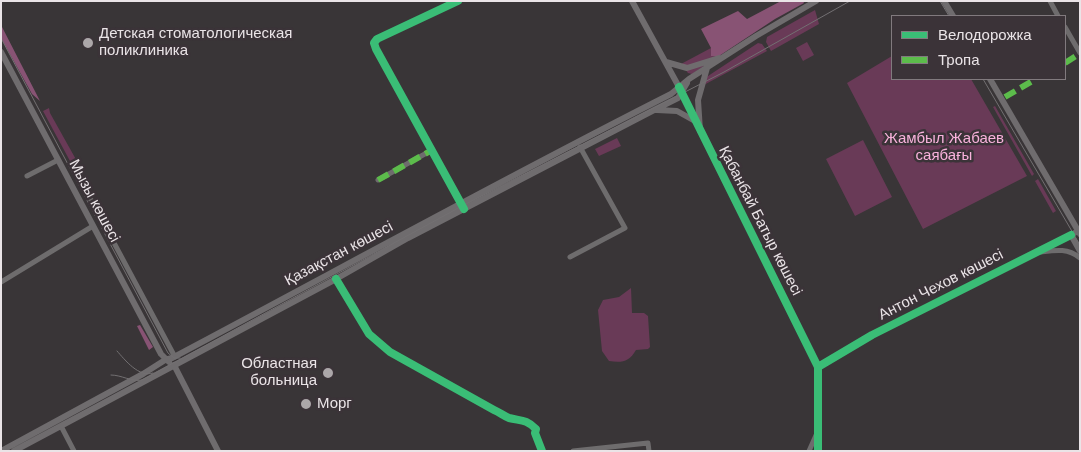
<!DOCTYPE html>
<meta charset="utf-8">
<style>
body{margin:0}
#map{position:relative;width:1081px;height:452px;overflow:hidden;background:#393537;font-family:Arial,sans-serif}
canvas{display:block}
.frame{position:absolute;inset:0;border:2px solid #eae4e7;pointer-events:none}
.legend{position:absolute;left:891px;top:15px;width:175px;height:65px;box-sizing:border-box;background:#3b3338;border:1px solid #817a7e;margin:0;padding:6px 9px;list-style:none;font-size:15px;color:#eae4e7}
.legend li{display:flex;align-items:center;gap:10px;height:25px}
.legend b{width:25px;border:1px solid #817a7e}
</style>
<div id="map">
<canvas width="1081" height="452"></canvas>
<div class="frame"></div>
<ul class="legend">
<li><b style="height:6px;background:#3abd76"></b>Велодорожка</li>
<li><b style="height:6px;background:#5cbc4b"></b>Тропа</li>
</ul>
</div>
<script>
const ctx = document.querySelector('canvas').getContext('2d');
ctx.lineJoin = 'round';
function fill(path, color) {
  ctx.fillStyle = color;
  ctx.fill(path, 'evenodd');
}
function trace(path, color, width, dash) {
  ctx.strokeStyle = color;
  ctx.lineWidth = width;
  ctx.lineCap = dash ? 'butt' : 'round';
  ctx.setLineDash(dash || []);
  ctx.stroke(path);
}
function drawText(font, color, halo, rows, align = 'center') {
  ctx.font = font + ' Arial,sans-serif';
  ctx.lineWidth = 5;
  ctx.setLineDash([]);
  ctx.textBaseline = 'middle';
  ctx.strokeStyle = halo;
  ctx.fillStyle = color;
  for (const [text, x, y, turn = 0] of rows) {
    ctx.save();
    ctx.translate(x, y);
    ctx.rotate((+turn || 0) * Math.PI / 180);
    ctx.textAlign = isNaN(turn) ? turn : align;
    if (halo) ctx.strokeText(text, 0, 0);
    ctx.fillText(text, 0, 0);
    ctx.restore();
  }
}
const green = new Path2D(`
 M815 10 819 24 771 51 766 42 767 37Z
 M807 42 814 55 803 61 796 48Z
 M758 43 762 44 767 51 702 86 704 79 708 76Z
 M711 48 719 56 692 74 688 73 681 64Z
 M892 56V79H971L1027 176 923 229 847 83Z
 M995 106 1034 174 1032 176 993 107Z
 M49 108 50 113 83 172 77 174 43 111Z
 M617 138 621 146 599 156 595 149Z
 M863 140 892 197 855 216 826 159Z
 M1038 179 1056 211 1053 213 1035 181Z
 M631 288 632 313H644L648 316 650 347 648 349 636 350C629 362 622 363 609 361L602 351 598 310 603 300 619 297Z`);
const forest = new Path2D(`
 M781 1H803L804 3 775 19 719 56H711V48L701 29 738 11 747 19Z
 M1 25 40 101 32 94 1 38Z
 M140 325 153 347 149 350 137 326Z`);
const minor = new Path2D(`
 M458 1 377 39 374 43 376 49 462 207
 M1050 1 1058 16
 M1065 27 1080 53
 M681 91 696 122
 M699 129 818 367V451
 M27 176 58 160
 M378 180 432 150
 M82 183 175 357
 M1041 252C1056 250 1068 248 1080 258
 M570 257 625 228 580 147
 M336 279 369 334 390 352 494 410C499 412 504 416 509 418 521 421 526 419 536 429L535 433 542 451
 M1 282 93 226
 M818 367 872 335 1071 235
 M61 426 74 451
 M573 451 648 443 649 451
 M809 451 817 433`);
const major = new Path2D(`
 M632 1 679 87
 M944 1 953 16
 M1 52 161 354 169 362
 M666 62 687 68 719 58
 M990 79 1080 234
 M657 110 677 111 695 121
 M700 131 698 100 707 68
 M1078 231 1071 235 1080 251
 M174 365 218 451
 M1 451 143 374 165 360 172 358C338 270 503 179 671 94L689 79 756 36 816 1
 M14 451 336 279 408 238 656 109 678 98 687 83`);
const tram = new Path2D(`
 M940 1 949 16
 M1 38 168 353 174 358H180
 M983 79 1080 245
 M117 351C125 360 139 378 153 373
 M111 375C122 375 131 382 142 380L462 206 724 72 850 1`);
const quiet = new Path2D(`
 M1065 63 1076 56
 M1005 97 1036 79
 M378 180 432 150`);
const cycleway = new Path2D(`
 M458 1 377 39 374 43 376 49 464 209
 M679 87 818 367V451
 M336 279 369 334 390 352 494 410C499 412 504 416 509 418 521 421 526 419 536 429L535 433 542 451
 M818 367 872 335 1071 235`);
const markers = [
 [88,43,6,"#aca7a9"],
 [328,373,6,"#aca7a9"],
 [306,404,6,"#aca7a9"]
];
const poiNames = [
 ["Детская стоматологическая",99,34],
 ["поликлиника",99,51],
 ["Областная",317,364,"right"],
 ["больница",317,381,"right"],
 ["Морг",317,404]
];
const parkNames = [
 ["Жамбыл Жабаев",944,139],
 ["саябағы",944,156]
];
const streetNames = [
 ["Мызы көшесі",94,201,62],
 ["Қабанбай Батыр көшесі",760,221,63],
 ["Қазақстан көшесі",339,254,-28],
 ["Антон Чехов көшесі",941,285,-27]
];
fill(green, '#693a57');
fill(forest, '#885374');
trace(minor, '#6e6c6d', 5);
trace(major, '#6f6c6e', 6);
trace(tram, '#737072', 1);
trace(quiet, '#5cbc4b', 6, [12, 6]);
trace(cycleway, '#3abd76', 8);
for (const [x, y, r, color] of markers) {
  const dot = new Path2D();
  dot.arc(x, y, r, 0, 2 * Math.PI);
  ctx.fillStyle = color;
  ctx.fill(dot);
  trace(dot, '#3b3338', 2);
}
drawText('15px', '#eae4e7', '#3b3338', poiNames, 'left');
drawText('15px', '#f9b2dc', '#3b3338', parkNames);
drawText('15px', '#eae4e7', '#3b3338', streetNames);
</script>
